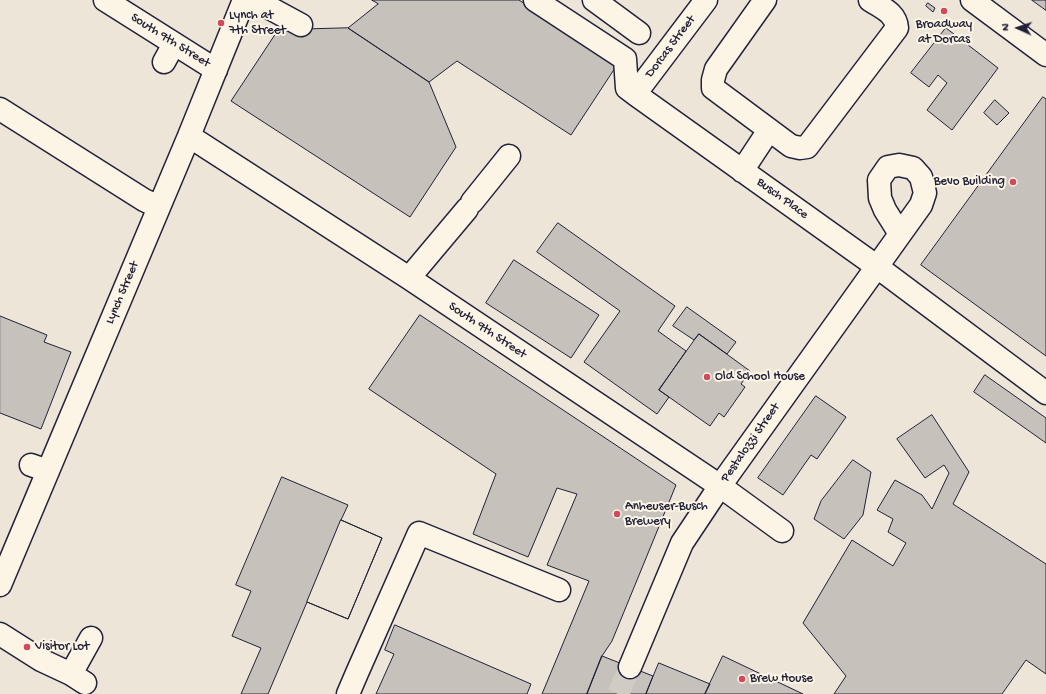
<!DOCTYPE html>
<style>
body{margin:0}
#map{position:relative;width:1046px;height:694px;overflow:hidden;background:#fcf5e5;font-family:"Gochi Hand",sans-serif}
canvas{display:block}
.north{position:absolute;left:998px;top:8px;width:40px;height:40px;-webkit-text-stroke:3px #fcf5e5;paint-order:stroke;rotate:273deg;font-size:11px;font-weight:700;line-height:16px;text-align:center;color:#22223b}
.north::after{content:'';display:block;margin:auto;width:14px;height:18px;background:#22223b;clip-path:polygon(50% 0,100% 100%,50% 72%,0 100%)}
</style>
<div id="map">
<canvas width="1046" height="694"></canvas>
<div class="north">N</div>
</div>
<script>
const ctx = document.querySelector('canvas').getContext('2d');
ctx.lineJoin = 'round';
function fill(path, color) {
  ctx.fillStyle = color;
  ctx.fill(path, 'evenodd');
}
function trace(path, color, width, dash) {
  ctx.strokeStyle = color;
  ctx.lineWidth = width;
  ctx.lineCap = dash ? 'butt' : 'round';
  ctx.setLineDash(dash || []);
  ctx.stroke(path);
}
function drawText(font, color, halo, rows, align = 'center') {
  ctx.font = font + ' "Gochi Hand",sans-serif';
  ctx.lineWidth = 4;
  ctx.setLineDash([]);
  ctx.textBaseline = 'middle';
  ctx.strokeStyle = halo;
  ctx.fillStyle = color;
  for (const [text, x, y, turn = 0] of rows) {
    ctx.save();
    ctx.translate(x, y);
    ctx.rotate((+turn || 0) * Math.PI / 180);
    ctx.textAlign = isNaN(turn) ? turn : align;
    if (halo) ctx.strokeText(text, 0, 0);
    ctx.fillText(text, 0, 0);
    ctx.restore();
  }
}
const built = new Path2D(`
 M0 0H1046V694H0Z`);
const building = new Path2D(`
 M372 0H519L617 65 571 135 457 61 429 82 348 28 378 4Z
 M1032 0H1046V10Z
 M928 3 935 8 933 12 926 6Z
 M348 28 429 82 456 147 410 217 231 101 278 30Z
 M946 28 998 68 952 130 927 110 947 83 938 75 929 87 911 73Z
 M1043 97 1046 99V356L921 265Z
 M995 100 1009 113 997 125 984 113Z
 M558 223 675 306 658 331 686 351 659 390 669 397 657 414 584 362 620 311 537 252Z
 M514 260 599 315 571 358 486 303Z
 M687 307 736 342 727 354 699 334 694 340 673 326Z
 M420 315 676 485 612 641 602 656 587 694H542L589 581 547 565 577 494 557 488 528 557 473 534 496 474 369 389Z
 M0 316 47 335 44 342 71 352 41 429 0 413Z
 M699 334 750 371 741 384 745 387 724 417 719 413 710 426 659 390Z
 M985 375 1046 418V443L974 392Z
 M816 396 846 417 817 459 811 455 783 495 758 478Z
 M932 415 969 472 953 504 1046 564V674L1026 660 1002 694H834L846 676 803 623 852 540 893 566 906 543 888 532 893 519 877 510 895 480 922 495 932 509 949 473 944 465 925 478 897 439Z
 M853 460 871 472 863 515 844 539 814 519 821 501Z
 M282 477 348 505 341 520 382 538 348 619 307 602 268 694H241L261 648 232 636 251 591 236 585Z
 M341 520 382 538 348 619 307 602Z
 M395 625 531 684 527 694H376L394 654 385 650Z
 M602 656 653 676 646 694H587Z
 M723 656 803 694H705Z
 M659 663 710 684 705 694H646Z`);
const minorTunnel = new Path2D(`
 M618 694 630 667`);
const minor = new Path2D(`
 M105 0 216 70
 M255 0 301 25
 M535 0 625 59 627 88 635 94 876 266 1046 393
 M594 0 639 33
 M765 0 716 69 713 80V88L791 146 800 148 807 147 897 28C896 13 882 8 870 0
 M164 62 174 44
 M635 94 706 0
 M0 109 144 200 159 207
 M189 136 409 278 720 486 782 531
 M742 171 769 130
 M472 202 509 156
 M409 278 467 209
 M31 465 48 471
 M0 585 189 136 244 0
 M0 634 41 660 71 674 85 683
 M630 667 682 543 720 486 921 205 925 193 921 177 913 168 899 165 888 167 879 180 880 198 885 210 900 234
 M71 674 91 638
 M348 694 357 673 419 533 559 590`);
const major = new Path2D(`
 M972 0 1046 55`);
const markers = [
 [944,11,4,"#d1495b"],
 [221,23,4,"#d1495b"],
 [1013,182,4,"#d1495b"],
 [707,377,4,"#d1495b"],
 [617,514,4,"#d1495b"],
 [27,647,4,"#d1495b"],
 [742,679,4,"#d1495b"]
];
const poiNames = [
 ["Lynch at",229,16],
 ["7th Street",229,31],
 ["Broadway",944,25,"center"],
 ["at Dorcas",944,40,"center"],
 ["Bevo Building",1005,182,"right"],
 ["Old School House",715,377],
 ["Anheuser-Busch",625,507],
 ["Brewery",625,522],
 ["Visitor Lot",35,647],
 ["Brew House",750,679]
];
const streetNames = [
 ["South 9th Street",170,41,32],
 ["Dorcas Street",671,47,-53],
 ["Busch Place",782,199,36],
 ["Lynch Street",123,293,-67],
 ["South 9th Street",487,331,34],
 ["Pestalozzi Street",751,443,-55]
];
fill(built, '#ece5d8');
fill(building, '#c6c1bb');
trace(building, '#22223b', 1);
trace(minorTunnel, '#d0cbc3', 22, [22, 11]);
trace(minor, '#22223b', 25);
trace(major, '#22223b', 25);
trace(minor, '#fcf5e5', 22);
trace(major, '#fcf5e5', 22);
for (const [x, y, r, color] of markers) {
  const dot = new Path2D();
  dot.arc(x, y, r, 0, 2 * Math.PI);
  ctx.fillStyle = color;
  ctx.fill(dot);
  trace(dot, '#fcf5e5', 1.5);
}
drawText('13px', '#22223b', '#fcf5e5', poiNames, 'left');
drawText('13px', '#22223b', '#fcf5e5', streetNames);
</script>
